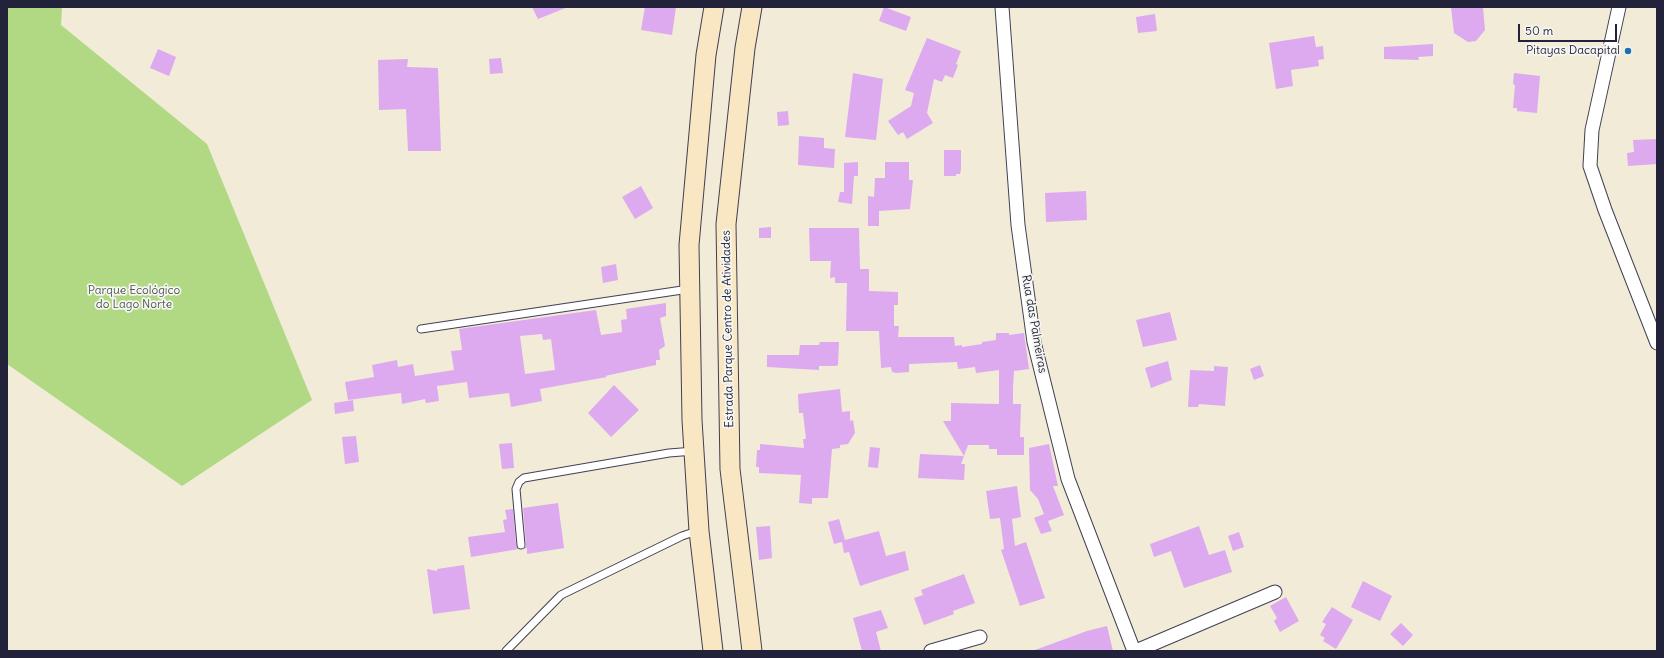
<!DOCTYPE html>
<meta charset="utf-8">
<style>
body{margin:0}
#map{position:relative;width:1664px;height:658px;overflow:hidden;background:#f1ebd8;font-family:Delius,sans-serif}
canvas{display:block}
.frame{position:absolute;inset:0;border:8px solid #22223b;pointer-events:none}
.scale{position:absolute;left:1518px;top:24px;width:99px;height:18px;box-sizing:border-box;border:2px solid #22223b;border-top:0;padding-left:5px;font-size:12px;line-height:14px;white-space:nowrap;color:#22223b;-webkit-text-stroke:3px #f6f6f2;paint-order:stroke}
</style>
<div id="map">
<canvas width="1664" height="658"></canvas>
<div class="frame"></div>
<div class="scale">50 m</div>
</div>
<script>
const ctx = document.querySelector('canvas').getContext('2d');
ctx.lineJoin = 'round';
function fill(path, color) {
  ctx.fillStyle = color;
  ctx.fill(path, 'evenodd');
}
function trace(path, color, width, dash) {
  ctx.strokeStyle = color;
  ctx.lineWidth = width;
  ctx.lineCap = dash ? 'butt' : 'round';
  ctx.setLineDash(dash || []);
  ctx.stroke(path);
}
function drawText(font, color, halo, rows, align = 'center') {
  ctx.font = font + ' Delius,sans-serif';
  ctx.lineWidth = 3.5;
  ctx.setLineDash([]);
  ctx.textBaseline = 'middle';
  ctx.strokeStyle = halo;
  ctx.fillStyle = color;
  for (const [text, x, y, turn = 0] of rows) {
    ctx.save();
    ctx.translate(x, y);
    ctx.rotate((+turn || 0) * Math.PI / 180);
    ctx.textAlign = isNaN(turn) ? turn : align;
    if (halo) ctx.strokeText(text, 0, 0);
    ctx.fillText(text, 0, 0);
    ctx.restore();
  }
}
const green = new Path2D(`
 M7 7H62L61 25 207 144 312 400 182 486 7 364Z`);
const building = new Path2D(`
 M532 7H568L538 19Z
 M645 7H676L672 35 641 30Z
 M884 7 911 17 906 31 879 21Z
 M1451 7H1483L1485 30 1476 41 1468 42 1454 33Z
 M1155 14 1157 31 1138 33 1136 17Z
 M1314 36 1316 47 1323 46 1324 59 1318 60 1319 66 1291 70 1293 86 1276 89 1269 43Z
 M927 38 961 51 956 64 958 65 953 78 945 75 942 82 934 79 927 113 933 123 907 139 903 132 898 135 888 121 911 106 914 93 905 90Z
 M1433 44V56L1418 57 1419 60 1384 59V47Z
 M158 49 176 57 169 76 150 68Z
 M501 58 503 73 490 74 489 59Z
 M408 59 407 67 438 68 441 151H408L406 109 379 110 378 60Z
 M853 73 883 79 876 140 845 137Z
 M1514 73 1540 76 1537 113 1517 111V108H1513L1515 85 1513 84Z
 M788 111 789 125 778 126 777 112Z
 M799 136 824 138V148L835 149 834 168 798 165Z
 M1657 139V164L1628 166 1627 153 1634 152 1633 140Z
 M944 150H961V169L960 174H956V176H944Z
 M858 162V176H854L852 204 838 202 840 192H844V163Z
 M885 162H909V180H913L910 209 879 211V226H868V196L874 197 875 178H885Z
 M641 186 653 208 635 219 622 197Z
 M1086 191 1087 220 1046 222 1045 193Z
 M771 227V238H759V228Z
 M809 228H859L860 269H869V291L898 292V305H894V326H899L898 337H954L955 346 962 345V347L982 344V342L996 340V333H1009V335L1024 333 1029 369 1014 371 1013 387V404H1021L1020 437H1024V455H997V449H989V445H968L961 464H965L964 480 918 478 920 454 964 456 943 421H951V403L999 404V370L976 373 975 367 958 369 957 362 909 364V372L896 373 892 372 891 367 881 368 879 331H846L847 283H835V277L830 278 831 261H810Z
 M616 264 618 280 603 283 601 267Z
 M666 303V316L660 318 665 346 659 350 660 360H656V365L605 376 607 377 540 389 542 401 511 407 509 393 469 398 467 382 437 386 439 401 426 403 425 399 402 404 401 393 348 400 345 382 374 377 372 365 397 360 398 367 413 364 415 376 454 370 451 351 462 350 459 329 596 310 601 335 622 332 621 320 627 319 626 309ZM542 334 543 340 551 339 555 370 525 374 520 336Z
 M1170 312 1177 340 1143 347 1136 320Z
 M820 342H839L838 365 836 366H819V370L767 367V355H799L800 345H819Z
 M1168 361 1172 380 1151 388 1145 368Z
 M1260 365 1264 376 1254 380 1250 369Z
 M1214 366 1228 367 1225 406 1199 404 1198 407H1188L1190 370 1214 371Z
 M614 385 639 410 611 437 588 413Z
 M840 389 842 412 850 411V421L853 420 855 433 848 444 840 445V448L832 449 828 498H812V504L799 503 801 475 759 473V467H756L757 450H760V444L804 448 803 439H806L803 413H799L798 394Z
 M353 400 354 411 335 414 334 403Z
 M356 436 359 462 345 464 342 437Z
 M512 443 514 468 502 469 499 444Z
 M1049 444 1058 486H1053L1064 515 1048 521 1052 531 1041 534 1034 518 1044 514 1038 499 1030 490 1029 448Z
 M870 447 880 448 878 468 868 467Z
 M1017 486 1021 517 1012 519 1015 546 1026 542 1045 598 1020 606 1001 550 1004 549 1000 518 990 519 986 491Z
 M558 503 564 548 527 554V548L524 549 526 545 523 508Z
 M513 509 516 545 519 549 471 557 468 537 505 532 503 520 507 519 505 510Z
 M839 519 845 540 879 531 886 556 905 551 909 570 860 586 849 552 844 553 842 542 834 544 828 522Z
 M770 526 772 558 759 560 756 527Z
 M1199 526 1209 555 1225 550 1232 572 1184 588 1171 551 1154 557 1150 544Z
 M1239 532 1244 547 1233 551 1228 536Z
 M464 565 470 609 433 614 427 569 437 571V569Z
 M964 574 975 603 953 611 954 614 924 625 914 598 923 595 921 590Z
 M1363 581 1392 596 1380 621 1351 607Z
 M1286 597 1299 621 1280 632 1274 621 1277 618 1270 606Z
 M1332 607 1353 620 1336 649 1323 641 1325 638 1320 635 1326 624 1322 622Z
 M881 610 888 628 876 632 881 651H862L853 618Z
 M1401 623 1413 635 1403 646 1390 634Z
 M1107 626 1113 651H1036L1035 650 1087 631Z`);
const lane = new Path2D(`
 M421 329 689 289
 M521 545 516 489 519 482 524 478 669 453 694 451
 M506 651 561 595 682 536 697 531`);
const street = new Path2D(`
 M1002 7 1018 225 1034 342 1068 479 1134 651
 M1619 7 1592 130 1590 166 1605 210 1657 343
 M931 651 980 637
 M1136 651 1275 592`);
const secondary = new Path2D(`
 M752 7 745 48 726 224 730 469 752 651
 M713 651 699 531 692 420 689 245 706 55 714 7`);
const markers = [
 [1628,51,4,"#1f6fb2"]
];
const poiNames = [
 ["Pitayas Dacapital",1620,51]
];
const parkNames = [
 ["Parque Ecológico",134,291],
 ["do Lago Norte",134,305]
];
const streetNames = [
 ["Rua das Palmeiras",1034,324,80],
 ["Estrada Parque Centro de Atividades",728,329,-91]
];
fill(green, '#b1d983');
fill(building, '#ddaaef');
trace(lane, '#414053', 9);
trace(street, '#414053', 15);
trace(secondary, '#414053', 21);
trace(lane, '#fff', 7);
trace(street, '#fff', 13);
trace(secondary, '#f9e7c3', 19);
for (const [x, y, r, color] of markers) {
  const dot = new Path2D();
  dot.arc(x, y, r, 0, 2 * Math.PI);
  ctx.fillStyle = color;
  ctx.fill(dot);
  trace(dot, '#f6f6f2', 1.5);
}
drawText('12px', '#22223b', '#f6f6f2', poiNames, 'right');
drawText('12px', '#4d5951', '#f6f6f2', parkNames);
drawText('12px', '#22223b', '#f6f6f2', streetNames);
</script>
